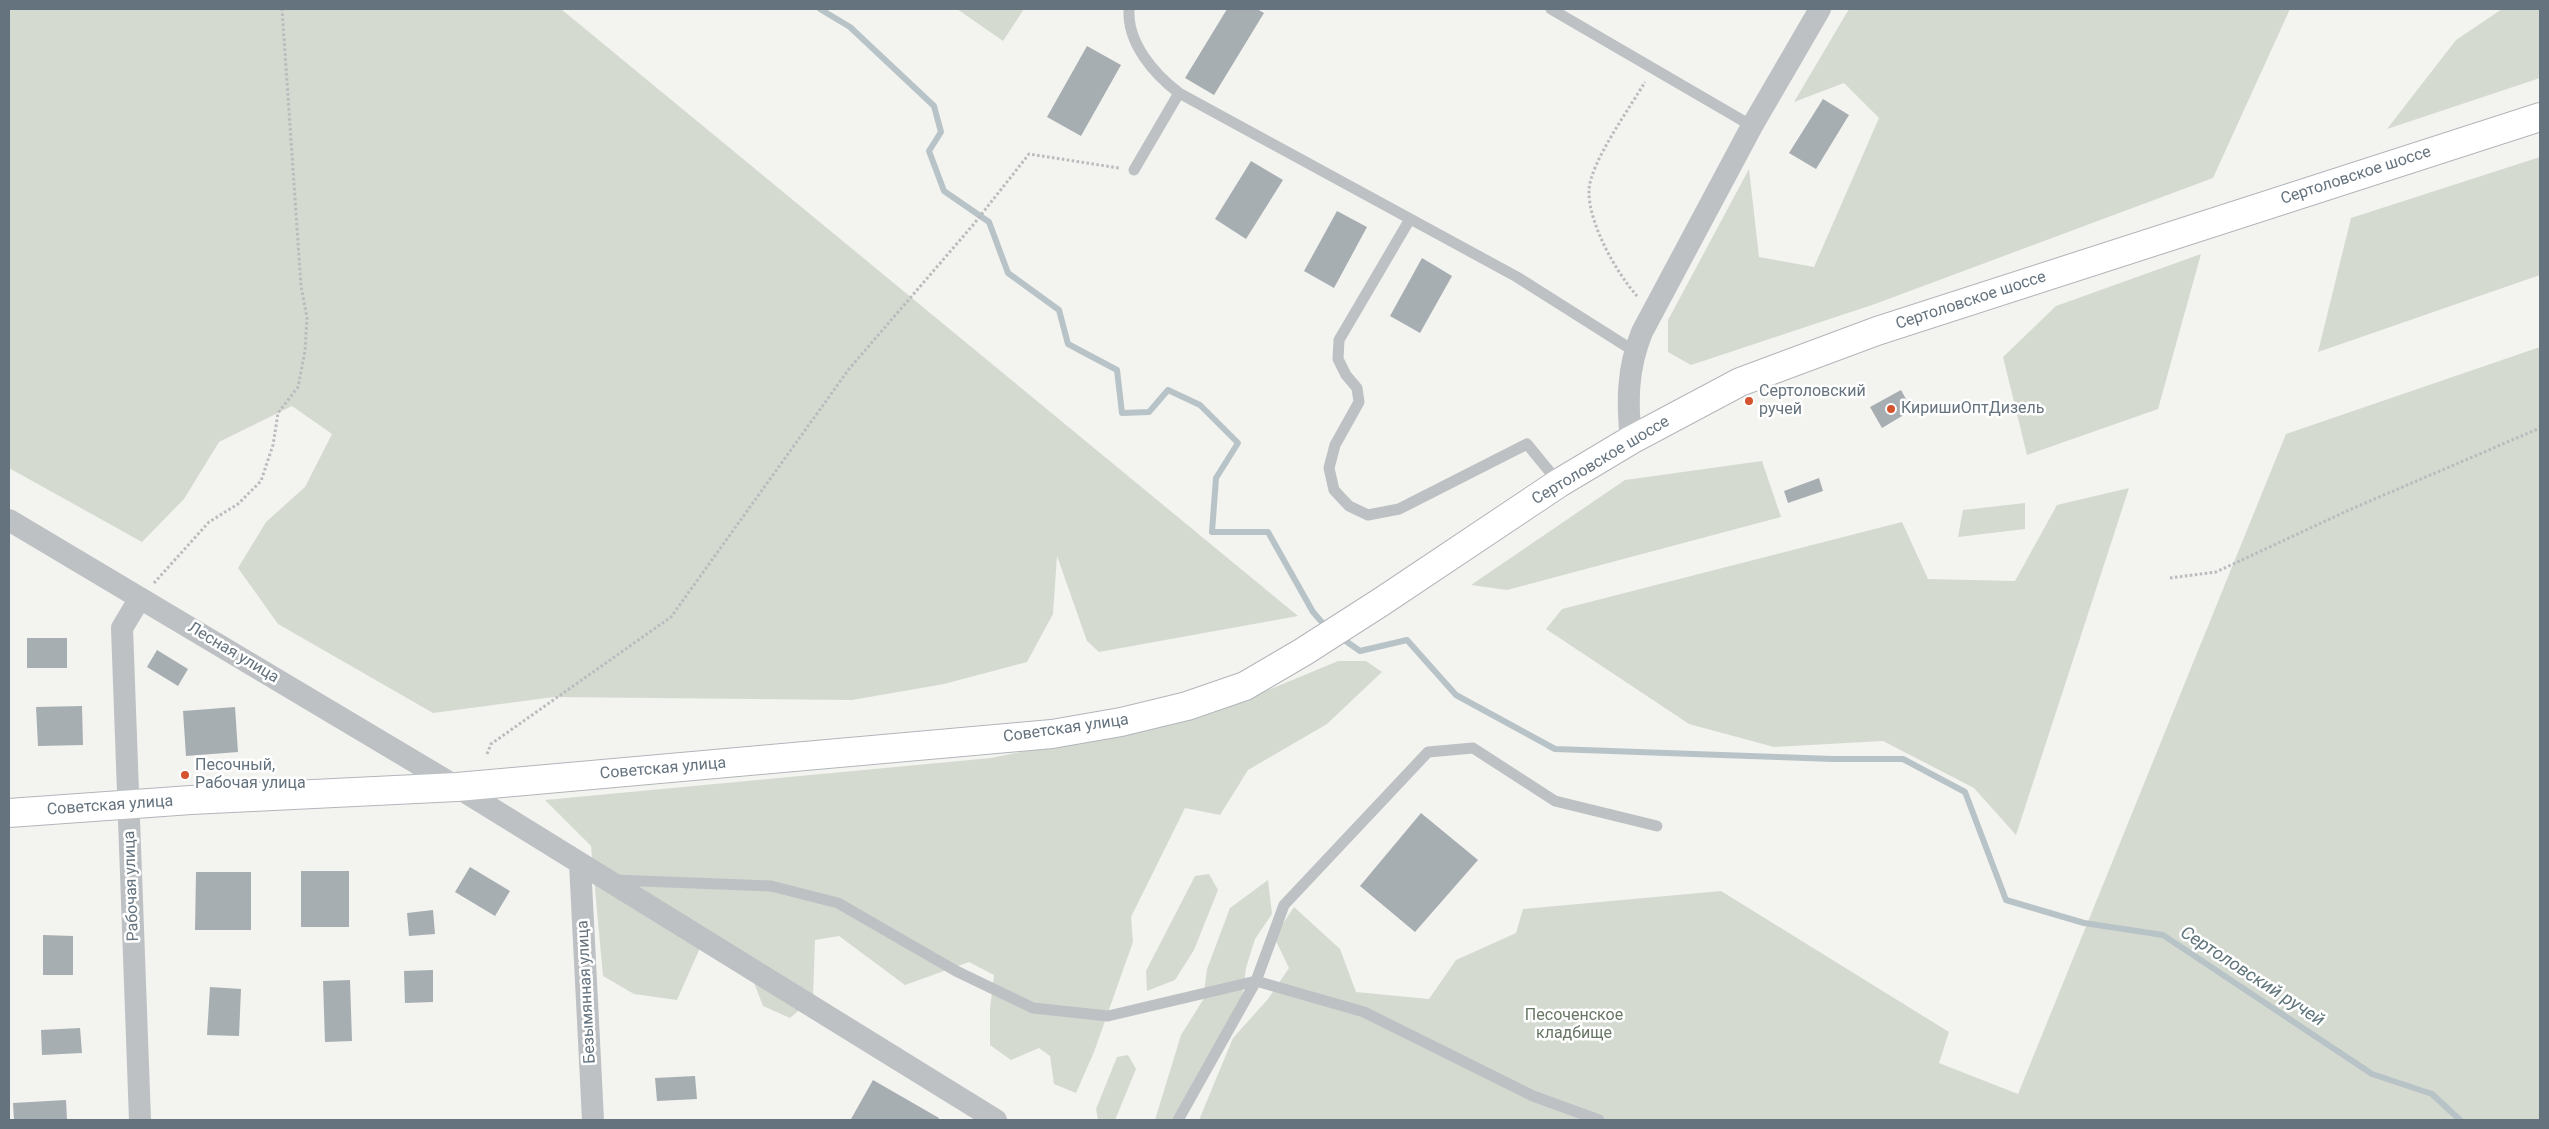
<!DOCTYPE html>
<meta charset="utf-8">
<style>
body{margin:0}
#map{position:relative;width:2549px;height:1129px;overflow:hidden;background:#f3f3f0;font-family:Roboto,sans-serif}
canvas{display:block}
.frame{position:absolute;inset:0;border:10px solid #65737e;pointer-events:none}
</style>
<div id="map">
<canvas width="2549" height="1129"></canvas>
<div class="frame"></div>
</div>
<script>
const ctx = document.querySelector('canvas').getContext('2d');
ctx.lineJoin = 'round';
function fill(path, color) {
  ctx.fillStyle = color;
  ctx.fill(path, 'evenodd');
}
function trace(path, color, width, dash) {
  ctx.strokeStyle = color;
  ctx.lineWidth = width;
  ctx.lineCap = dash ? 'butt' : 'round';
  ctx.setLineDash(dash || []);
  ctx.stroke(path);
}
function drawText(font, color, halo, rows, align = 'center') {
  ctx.font = font + ' Roboto,sans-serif';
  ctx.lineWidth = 5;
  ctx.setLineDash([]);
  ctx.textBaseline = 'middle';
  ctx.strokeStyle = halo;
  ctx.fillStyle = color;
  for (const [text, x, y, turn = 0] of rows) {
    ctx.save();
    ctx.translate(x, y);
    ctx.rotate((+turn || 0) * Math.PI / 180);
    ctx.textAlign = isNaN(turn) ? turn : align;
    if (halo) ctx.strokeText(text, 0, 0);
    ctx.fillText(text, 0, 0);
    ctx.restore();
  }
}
const green = new Path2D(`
 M9 9H561L1298 616 1099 652 1087 641 1057 556 1053 614 1027 662 944 684 852 700 554 697 433 713 278 624 238 568 266 522 305 487 332 434 292 406 219 442 184 499 142 542 9 468Z
 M957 9H1024L1003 41Z
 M1849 9H2290L2213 178 1875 304 1691 365 1668 352V320L1749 169 1759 257 1814 267 1879 118 1844 83 1794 102Z
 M2502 9H2540V78L2387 129 2456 40Z
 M2540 157V275L2318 352 2351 218Z
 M2201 254 2158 409 2027 455 2003 357 2056 306Z
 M2540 347V1120H1199L1233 1038 1268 999 1289 968 1274 937 1294 907 1340 949 1356 992 1429 999 1456 960 1516 933 1523 909 1721 891 1949 1032 1939 1063 2018 1094 2286 434Z
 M1762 461 1781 517 1507 590 1471 585 1625 480Z
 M2129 488 2016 835 1974 788 1883 741 1774 747 1689 724 1546 629 1562 609 1902 522 1928 579 2015 581 2057 505Z
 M2025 503V529L1958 537 1963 510Z
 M1338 661H1366L1382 672 1327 724 1248 770 1220 815 1185 808 1131 917 1133 942 1094 1052 1076 1093 1054 1084 1050 1056 1039 1048 1011 1060 990 1045V1009L994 975 969 962 905 985 839 936 815 940 813 998 790 1018 763 1006 744 957 700 948 677 1000 634 994 603 976 591 846 545 800 991 758 1213 713Z
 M1209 874 1218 890 1194 950 1175 980 1147 991 1146 971 1195 876Z
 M1268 880 1272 914 1255 939 1246 968 1241 1006 1177 1120H1155L1181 1035 1203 1000 1207 969 1230 908Z
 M1128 1055 1136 1069 1115 1120H1098L1096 1109 1117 1057Z`);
const stream = new Path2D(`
 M820 9 850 27 934 106 941 132 929 151 944 191 989 222 1008 273 1059 310 1068 344 1117 370 1122 413 1149 412 1168 390 1200 405 1238 443 1216 478 1212 532H1268L1313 612 1328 629
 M1340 637 1360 651 1407 640 1456 695 1555 749 1833 759H1903L1965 792 2006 900 2084 923 2163 935 2372 1074 2432 1094 2460 1120`);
const building = new Path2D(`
 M1227 9H1257L1264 13 1214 95 1185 78Z
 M1087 46 1121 65 1081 136 1047 117Z
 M1823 99 1849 115 1816 169 1789 153Z
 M1251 161 1283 180 1246 239 1215 219Z
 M1337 211 1367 227 1334 288 1304 271Z
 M1422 258 1452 276 1420 333 1390 316Z
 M1901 390 1912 410 1882 428 1870 407Z
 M1819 478 1823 491 1788 503 1784 491Z
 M27 638H67V668H27Z
 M157 650 188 669 178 686 147 667Z
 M82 706 83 745 38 746 36 707Z
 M235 707 238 752 186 756 183 711Z
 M1421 813 1478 860 1415 932 1360 886Z
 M470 867 510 891 495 916 455 892Z
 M301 871H349V927H301Z
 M196 872H251V930H195Z
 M433 910 435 934 409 936 407 913Z
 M43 935 73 936V975H43Z
 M433 970V1002L405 1003 404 971Z
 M350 980 352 1041 325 1042 323 981Z
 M210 987 241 989 239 1036 207 1035Z
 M80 1028 82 1053 42 1055 41 1030Z
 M695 1076 697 1099 657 1101 655 1078Z
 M873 1080 939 1118 938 1120 851 1119Z
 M66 1100 67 1120H14L13 1103Z`);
const path = new Path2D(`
 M1637 296C1616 272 1588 223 1589 190 1590 163 1631 106 1645 82
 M2170 578 2216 572 2349 510 2540 428
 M154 583 209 522 238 504 261 481 273 445 278 413 298 387 305 351 307 318 301 286 282 9
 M487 754 491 744 671 617 849 369 973 225 1029 154 1119 168`);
const service = new Path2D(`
 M1129 9C1127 43 1154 74 1179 93L1517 277 1634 351
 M1551 9 1752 126
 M1134 170 1179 93
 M1410 219 1339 340 1338 359 1346 375 1357 388 1359 402 1335 445 1329 468 1334 490 1349 506 1368 515 1399 509 1527 444 1559 483
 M615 880 771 886 838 903 956 971 1033 1008 1108 1016 1256 981 1364 1012 1533 1096 1599 1120
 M1178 1120 1256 981 1284 905 1428 752 1473 748 1555 801 1657 826`);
const minor = new Path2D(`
 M1631 440C1627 402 1627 369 1642 332L1752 126 1820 9
 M9 520 457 787 996 1120
 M140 598 122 628 140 1120
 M580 863 593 1120`);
const secondary = new Path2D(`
 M9 813 191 800 457 787 1052 734 1121 722 1187 706 1245 686 1303 652 1381 602 1559 483 1631 440 1740 382 1877 331 2540 117`);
const markers = [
 [1749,401,5,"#d5532e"],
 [1891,409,5,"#d5532e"],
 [185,775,5,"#d5532e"]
];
const streetNames = [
 ["Сертоловское шоссе",2356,176,-18],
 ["Сертоловское шоссе",1971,301,-18],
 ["Сертоловское шоссе",1601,461,-31],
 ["Лесная улица",233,653,31],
 ["Советская улица",1066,729,-8],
 ["Советская улица",663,769,-5],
 ["Советская улица",110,806,-4],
 ["Рабочая улица",132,886,-92],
 ["Безымянная улица",587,992,-93]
];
const poiNames = [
 ["Сертоловский",1759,392],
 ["ручей",1759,410],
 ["КиришиОптДизель",1901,409],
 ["Песочный,",195,766],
 ["Рабочая улица",195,784]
];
const parkNames = [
 ["Песоченское",1574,1016],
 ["кладбище",1574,1034]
];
const waterNames = [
 ["Сертоловский ручей",2252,977,33]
];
fill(green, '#d5dad1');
trace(stream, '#b8c3c7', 6);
fill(building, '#a7aeb2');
trace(secondary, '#b2b6ba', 30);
trace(path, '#b9bbbd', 3, [2.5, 2.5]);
trace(service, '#bdc1c4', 11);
trace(minor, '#bdc1c4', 22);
trace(secondary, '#fff', 28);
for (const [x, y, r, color] of markers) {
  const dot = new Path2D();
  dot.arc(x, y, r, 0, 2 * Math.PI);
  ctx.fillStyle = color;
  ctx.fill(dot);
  trace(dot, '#fff', 2);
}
drawText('16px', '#65737e', '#fff', streetNames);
drawText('16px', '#65737e', '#fff', poiNames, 'left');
drawText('16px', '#677663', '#fff', parkNames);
drawText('italic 18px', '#60757c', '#fff', waterNames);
</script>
